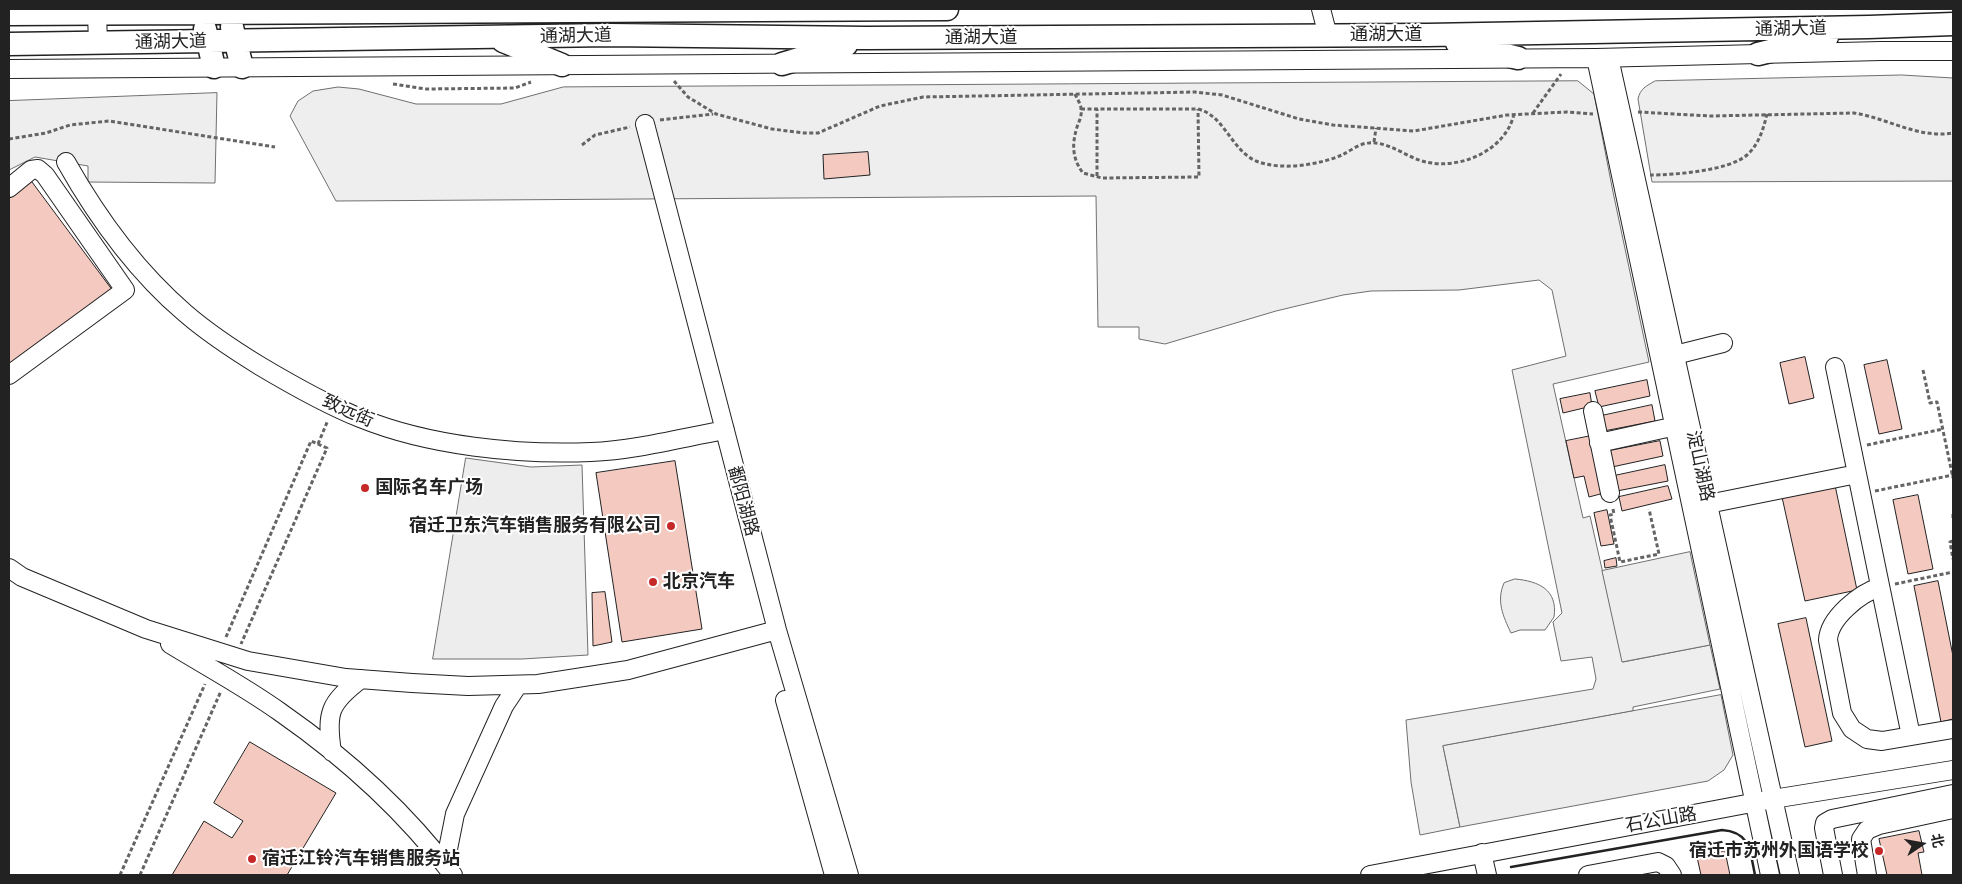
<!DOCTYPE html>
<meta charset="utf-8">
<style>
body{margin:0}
#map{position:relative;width:1962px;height:884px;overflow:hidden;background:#fff;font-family:"Alegreya Sans","Noto Sans SC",sans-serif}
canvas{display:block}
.frame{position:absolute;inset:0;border:10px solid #222;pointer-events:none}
.north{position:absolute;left:1897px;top:819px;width:50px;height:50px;-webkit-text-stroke:4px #fff;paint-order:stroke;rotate:78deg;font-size:14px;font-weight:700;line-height:20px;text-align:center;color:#222}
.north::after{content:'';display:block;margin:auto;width:18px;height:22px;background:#222;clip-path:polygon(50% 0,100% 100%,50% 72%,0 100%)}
</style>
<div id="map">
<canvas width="1962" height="884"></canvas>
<div class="frame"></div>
<div class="north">北</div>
</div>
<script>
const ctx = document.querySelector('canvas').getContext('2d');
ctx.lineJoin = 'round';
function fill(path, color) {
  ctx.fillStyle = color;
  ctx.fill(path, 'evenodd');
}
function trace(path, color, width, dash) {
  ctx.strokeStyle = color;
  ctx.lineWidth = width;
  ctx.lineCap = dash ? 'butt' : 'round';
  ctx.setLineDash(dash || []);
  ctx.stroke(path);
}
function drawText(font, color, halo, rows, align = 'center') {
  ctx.font = font + ' "Alegreya Sans","Noto Sans SC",sans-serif';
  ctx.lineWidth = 4;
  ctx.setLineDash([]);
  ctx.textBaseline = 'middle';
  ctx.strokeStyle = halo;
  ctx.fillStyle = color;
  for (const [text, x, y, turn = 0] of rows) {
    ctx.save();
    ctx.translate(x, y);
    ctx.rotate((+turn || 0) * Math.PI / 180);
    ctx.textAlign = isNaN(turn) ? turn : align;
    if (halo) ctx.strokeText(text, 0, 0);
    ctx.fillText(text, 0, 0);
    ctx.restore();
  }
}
const green = new Path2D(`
 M1902 75 1953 78V181L1652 182 1638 99C1640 89 1646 86 1655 81Z
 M1578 81 1594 94 1613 192 1649 362 1553 384 1583 518 1590 516 1623 662 1710 645 1720 689 1633 707V711L1443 746 1460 827 1420 835 1411 782 1406 720 1593 689 1596 679 1592 657 1561 661 1553 622 1562 613 1512 370 1566 356 1552 290 1539 280 1459 290 1371 291 1343 295 1276 311 1165 344 1139 339V327H1098L1096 196 336 201 290 116 298 101 313 91 338 87 359 89 416 104H501L563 87Z
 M217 93 215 183 88 182V166L35 157 9 170V101Z
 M1515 579C1539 581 1558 590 1554 617L1545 630H1520L1511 633C1503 616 1496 601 1504 583Z`);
const parking = new Path2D(`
 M466 458 531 467 582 465 588 655 522 659H433Z
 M1690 552 1710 645 1622 662 1602 571Z
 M1721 695 1733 755 1724 770 1708 781 1460 827 1443 746Z`);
const building = new Path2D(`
 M868 152 870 175 824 179 823 155Z
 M32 182 113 291 9 368V199Z
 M1805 357 1814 398 1789 404 1780 363Z
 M1887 360 1902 429 1879 434 1864 365Z
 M1647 380 1650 396 1599 407 1595 391Z
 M1590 393 1592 406 1563 413 1560 399Z
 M1652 405 1655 421 1604 431 1601 416Z
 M1591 436 1604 493 1589 497 1584 476 1574 478 1566 441Z
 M1660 441 1663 456 1612 467 1609 451Z
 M675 461 702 629 622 642 596 473Z
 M1665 465 1668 481 1617 491 1614 476Z
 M1835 485 1857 590 1805 601 1782 497Z
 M1668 486 1672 499 1622 511 1619 497Z
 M1918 495 1933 569 1908 574 1893 500Z
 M1607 510 1614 544 1601 546 1594 513Z
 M1616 558 1617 566 1605 568 1604 561Z
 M1938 581 1953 656V719L1941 722 1914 586Z
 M605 592 612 642 593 646 592 593Z
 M1806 618 1832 741 1805 747 1778 624Z
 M250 742 336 793 287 875H172L204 821 232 838 243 821 214 803Z
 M1919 831 1924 852 1918 853 1922 875H1887L1879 839Z
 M1725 851 1730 875H1701L1697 857Z`);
const path = new Path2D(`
 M674 81 688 97 716 114 772 129 804 133H818L880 106 923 97 1195 92 1222 95 1299 119 1333 125 1414 131 1507 115 1567 112 1593 114
 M393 84 426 89 515 88 531 82
 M1075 94C1077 99 1081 104 1081 109 1082 114 1080 120 1078 124 1072 142 1071 157 1083 173L1102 178 1199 177 1198 109
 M1081 109H1198C1225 116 1231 150 1256 161 1281 171 1318 165 1342 155 1350 151 1360 143 1369 143 1389 141 1407 158 1426 162 1461 170 1506 150 1514 114
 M1638 112 1710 116 1854 113C1887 118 1919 139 1953 133
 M1533 113 1561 74
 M660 120 713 114
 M9 139 46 133 70 125 109 121 275 147
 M1374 142 1376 128
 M582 145 595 135 630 127
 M1650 175C1674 175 1728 171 1747 155 1759 144 1763 130 1767 114
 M1097 176V109
 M1923 370 1930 403 1937 402 1953 478
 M318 444 328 420
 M1867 445 1943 429
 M1875 491 1953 475
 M1613 509 1614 514 1610 515 1620 562 1659 554 1649 509
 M1953 514V520
 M1953 541 1950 542 1953 559
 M1895 584 1953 572
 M226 637 311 441 327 448 241 644
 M120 875 205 684
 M140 875 221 691`);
const minor = new Path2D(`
 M1321 9 1328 36
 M97 13 98 43
 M1596 58 1770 875
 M1609 58 1790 875
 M9 69 1596 58 1881 51H1953
 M645 124 777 630 849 875
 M66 162C97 217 136 271 185 313 208 333 234 350 260 366 292 385 325 404 360 418 429 446 517 455 591 452 636 450 681 438 725 430
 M9 188 31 170 38 169 45 175 125 290 9 375
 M1675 355 1723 343
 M1835 367 1911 736
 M1593 411 1610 493
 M1599 443 1685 424
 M1708 504 1857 474
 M9 568 22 577 146 629 248 661 346 678 412 683 468 686 538 684 628 670 777 630
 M1880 587C1860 593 1829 618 1828 640L1842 713 1852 729 1867 739 1882 741 1953 729
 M170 644C206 666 245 687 280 712 346 758 404 810 453 875
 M785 700 834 875
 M332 752C326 713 329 703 361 679
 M1482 853 1487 875
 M445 864 455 814 504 706 518 685
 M1370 875 1773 799 1953 770
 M1588 875 1658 862 1666 866 1672 875
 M1833 875 1824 828 1825 823 1832 819 1953 794
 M1867 875 1861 839 1867 830 1879 825 1953 809`);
const major = new Path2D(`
 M9 14 947 9
 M232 27 242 67
 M205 29 214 67
 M503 41 562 65
 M1457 43 1518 58
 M9 44 610 35 867 38 1427 35 1869 27 1953 24
 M1758 54 1827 37
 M782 64 846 45`);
const wall = new Path2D(`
 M1511 867 1722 830C1751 832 1750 852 1755 875`);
const markers = [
 [365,488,5,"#c62828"],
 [671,526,5,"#c62828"],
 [653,582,5,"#c62828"],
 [1879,851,5,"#c62828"],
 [252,859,5,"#c62828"]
];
const streetNames = [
 ["通湖大道",1791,29,-1],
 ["通湖大道",1386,35],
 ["通湖大道",576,36,-1],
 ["通湖大道",981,38],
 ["通湖大道",171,42,-1],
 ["致远街",348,411,24],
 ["淀山湖路",1700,466,78],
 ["鄱阳湖路",743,501,75],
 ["石公山路",1661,820,-10]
];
const poiNames = [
 ["国际名车广场",375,488],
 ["宿迁卫东汽车销售服务有限公司",661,526,"right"],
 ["北京汽车",663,582],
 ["宿迁市苏州外国语学校",1869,851,"right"],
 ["宿迁江铃汽车销售服务站",262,859]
];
fill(green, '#eee');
trace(green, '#6f6f6f', 1);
fill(parking, '#ededed');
trace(parking, '#6f6f6f', 1);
fill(building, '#f3c9c0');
trace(building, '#222', 1);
trace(minor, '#222', 20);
trace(major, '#222', 25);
trace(path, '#646464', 3, [4, 2.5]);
trace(minor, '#fff', 18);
trace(major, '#fff', 22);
trace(wall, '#222', 2.5);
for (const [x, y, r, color] of markers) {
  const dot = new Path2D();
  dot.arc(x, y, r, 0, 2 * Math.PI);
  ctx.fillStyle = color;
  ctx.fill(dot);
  trace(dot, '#fff', 2);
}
drawText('18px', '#222', '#fff', streetNames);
drawText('bold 18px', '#222', '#fff', poiNames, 'left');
</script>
